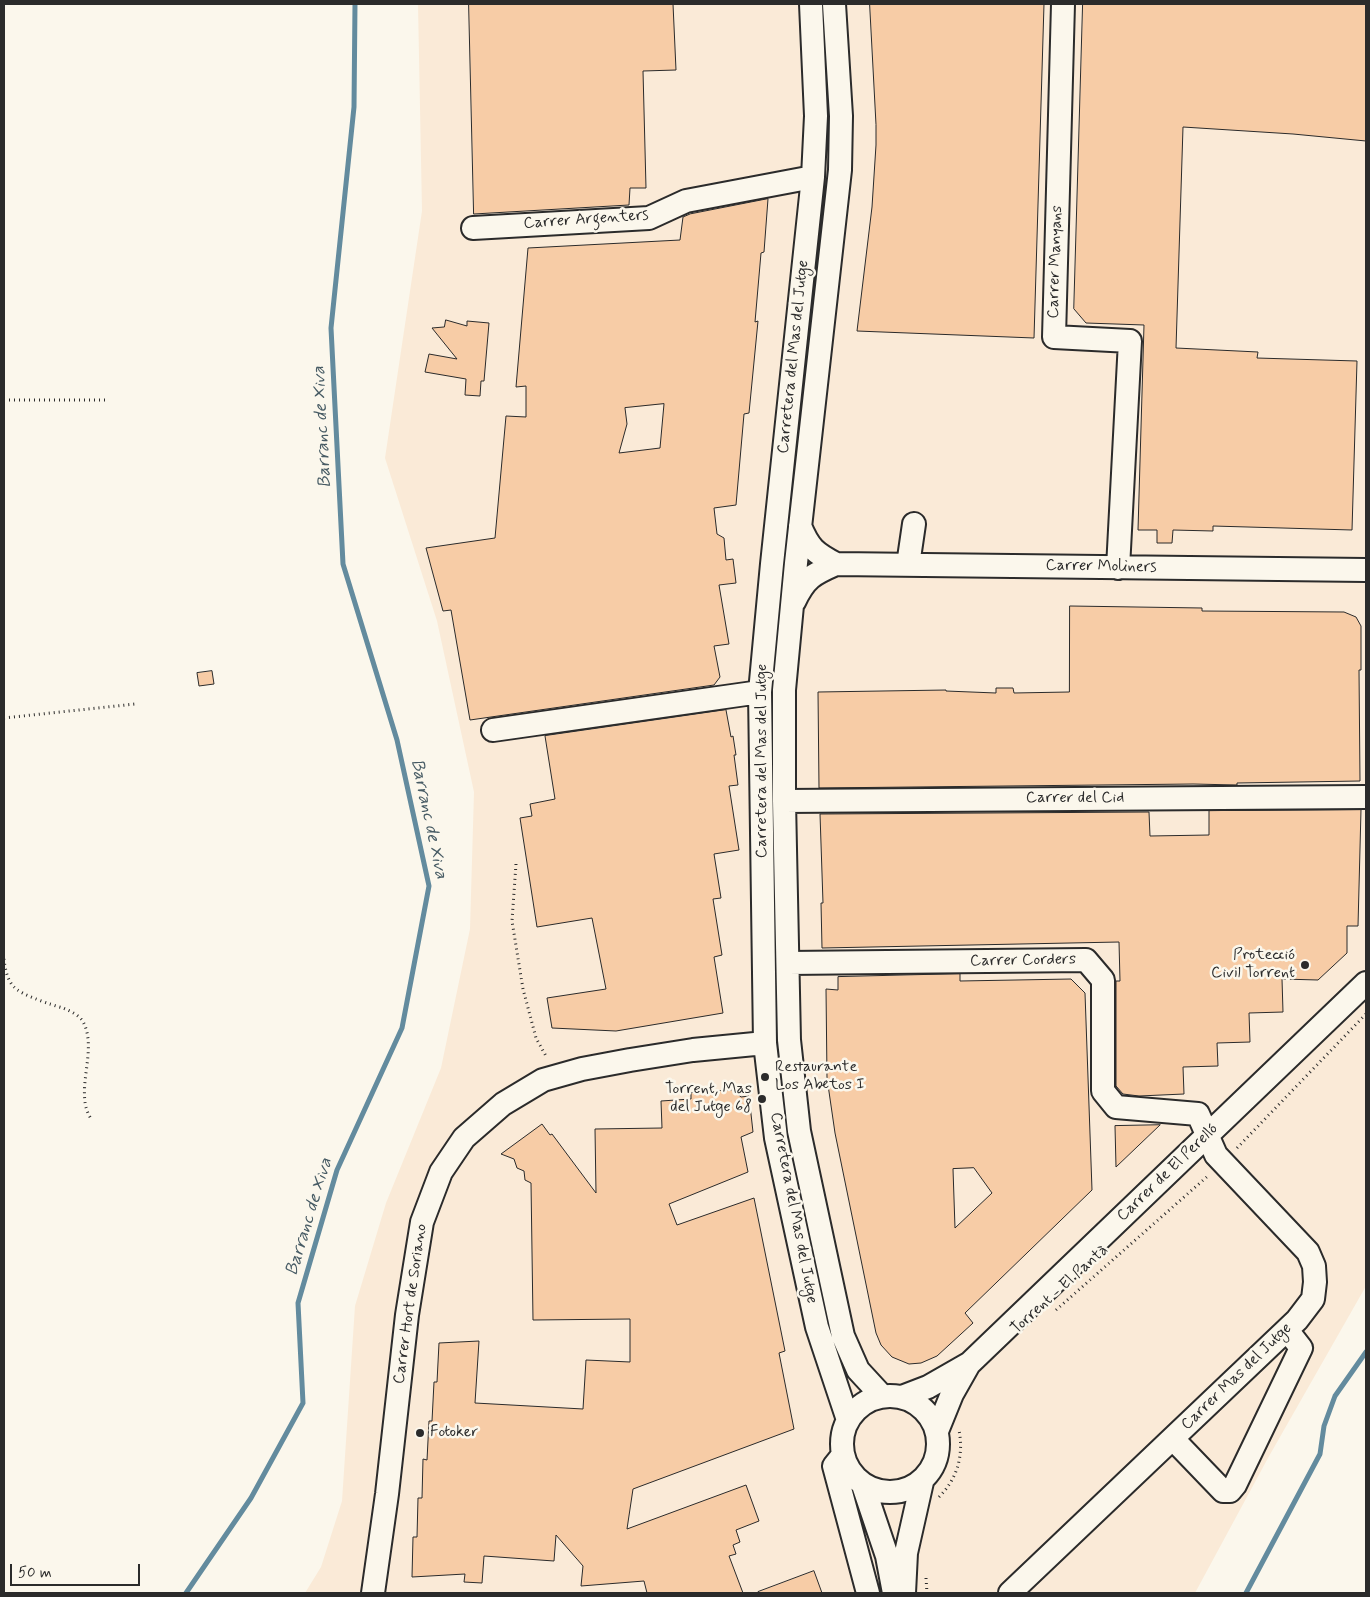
<!DOCTYPE html>
<meta charset="utf-8">
<style>
body{margin:0}
#map{position:relative;width:1370px;height:1597px;overflow:hidden;background:#fbf7ec;font-family:Mynerve,sans-serif}
canvas{display:block}
.frame{position:absolute;inset:0;border:5px solid #2b2b2b;pointer-events:none}
.scale{position:absolute;left:10px;top:1564px;width:130px;height:22px;box-sizing:border-box;border:2px solid #2b2b2b;border-top:0;padding-left:6px;font-size:15px;line-height:18px;white-space:nowrap;color:#2b2b2b;-webkit-text-stroke:4px #fbf7ec;paint-order:stroke}
</style>
<div id="map">
<canvas width="1370" height="1597"></canvas>
<div class="frame"></div>
<div class="scale">50 m</div>
</div>
<script>
const ctx = document.querySelector('canvas').getContext('2d');
ctx.lineJoin = 'round';
function fill(path, color) {
  ctx.fillStyle = color;
  ctx.fill(path, 'evenodd');
}
function trace(path, color, width, dash) {
  ctx.strokeStyle = color;
  ctx.lineWidth = width;
  ctx.lineCap = dash ? 'butt' : 'round';
  ctx.setLineDash(dash || []);
  ctx.stroke(path);
}
function drawText(font, color, halo, rows, align = 'center') {
  ctx.font = font + ' Mynerve,sans-serif';
  ctx.lineWidth = 5;
  ctx.setLineDash([]);
  ctx.textBaseline = 'middle';
  ctx.strokeStyle = halo;
  ctx.fillStyle = color;
  for (const [text, x, y, turn = 0] of rows) {
    ctx.save();
    ctx.translate(x, y);
    ctx.rotate((+turn || 0) * Math.PI / 180);
    ctx.textAlign = isNaN(turn) ? turn : align;
    if (halo) ctx.strokeText(text, 0, 0);
    ctx.fillText(text, 0, 0);
    ctx.restore();
  }
}
const built = new Path2D(`
 M418 4H1366V1286L1268 1458 1195 1593H305L321 1567 342 1501 355 1306 386 1203 441 1068 470 929 474 792 437 621 385 458 422 211Z`);
const stream = new Path2D(`
 M186 1593 251 1498 303 1403 298 1303 337 1170 402 1028 429 886 397 740 343 564 331 328 354 107 355 4
 M1246 1593 1320 1454 1324 1426 1335 1396 1366 1352`);
const building = new Path2D(`
 M469 4H673L676 70 643 71 646 188H630L629 205 474 214Z
 M870 4H1044L1034 338 857 331 872 207 876 145V125Z
 M1083 4H1366V141L1293 134 1183 127 1176 348 1258 352 1257 358 1357 361 1352 530 1213 526V531L1173 530 1172 543H1157V530H1138L1144 325 1086 323 1074 309Z
 M768 199 764 252 761 253 755 322 758 321 749 413 744 414 736 505 714 508 717 534 724 538 726 560 733 559 736 583 719 585 729 644 714 646 720 677 714 685 470 720 451 610 443 611 426 548 495 538 506 416 526 417V386L516 387 528 248 680 240 683 217 690 214ZM664 404 660 448 619 453 627 424 625 408Z
 M446 320 467 326V321L489 323 484 381H481L480 396 465 395 466 379 425 372 429 354 457 359 432 328 444 327Z
 M1070 606 1202 608V611L1344 612 1356 617 1361 626V670H1359L1360 781 1237 783V785L1193 784 819 788 818 692 946 690V691L996 693V688H1013L1014 693 1069 692Z
 M212 671 214 684 199 686 197 673Z
 M726 710 731 737 733 736 736 755H734L738 785 729 786 739 850 714 854 721 898 713 899 722 955 714 957 723 1013 616 1031 552 1028 547 998 606 989 592 918 537 927 520 818 532 816 530 804 555 799 545 736Z
 M1361 810 1358 926H1347V953L1318 980 1282 979 1283 1012 1249 1013 1250 1042 1217 1043 1218 1066 1183 1067 1184 1094 1139 1096 1123 1094 1116 1086V981H1120L1119 942 822 948 821 903H823L820 814 1149 812 1150 836 1209 835V811Z
 M960 974V981L1071 979 1085 993 1092 1190 965 1313 973 1323 937 1356 921 1363 909 1364 892 1357 881 1345 876 1333 835 1133 827 1078 826 989 838 990V977ZM974 1168 992 1193 955 1228 953 1169Z
 M733 1090 741 1097 749 1096 753 1132 741 1137 748 1172 669 1204 677 1225 754 1198 785 1351 779 1353 794 1429 633 1489 627 1529 746 1485 759 1521 736 1530 740 1542 733 1545 736 1554 729 1556 743 1593H647L644 1581 581 1586 583 1566 556 1535 554 1561 484 1556 482 1583 464 1582 465 1574 412 1577 413 1537H417L418 1498H422L423 1459 427 1460 429 1421H432L434 1382H437L439 1343 479 1341 475 1403 583 1409 586 1360 630 1362V1319L533 1320 531 1183 525 1180 524 1171 517 1168 514 1159 501 1154 542 1124 550 1135 552 1134 596 1193 595 1129 662 1128 661 1101 691 1099V1093Z
 M1160 1125 1116 1167 1115 1126Z
 M814 1571 822 1593H758V1592Z`);
const path = new Path2D(`
 M4 400H109
 M4 718 135 704
 M516 864 512 921 523 989 536 1038 547 1058
 M4 959C5 968 7 980 14 987 21 995 52 1005 63 1008 70 1011 77 1014 82 1020 100 1049 72 1093 92 1120
 M1237 1148 1366 1014
 M1056 1310 1209 1175
 M939 1497C957 1479 964 1456 959 1430
 M926 1578 927 1593`);
const minor = new Path2D(`
 M811 4 816 116 813 177 772 564 760 692 765 1043 776 1138 817 1327 848 1420
 M834 4 841 116 840 170 796 563 784 690V801L789 1040 799 1131 843 1336 858 1370 882 1396
 M1063 4 1054 337 1130 341 1118 568
 M473 228 649 218 686 201 813 177
 M800 526C809 548 815 553 836 564
 M908 565 914 524
 M794 602C805 578 813 574 836 564L1366 570
 M493 730 760 692
 M784 801 1366 797
 M788 963 1086 960 1103 980V1091L1116 1107 1198 1114 1216 1155 1308 1252 1314 1266 1315 1282 1313 1299 1297 1320 1010 1593
 M842 1444a48 48 0 1 1 96 0a48 48 0 1 1-96 0Z
 M902 1397 928 1387 970 1363 1366 983
 M937 1431 952 1394 969 1364
 M1173 1439 1223 1491H1230L1235 1485 1301 1348 1287 1330
 M842 1456 834 1466 868 1593
 M863 1485 887 1556 894 1593
 M373 1593 387 1494 407 1315 422 1222 441 1172 464 1138 503 1104 543 1080 582 1069 630 1060 693 1050 765 1043
 M904 1593 906 1553 922 1482`);
const markers = [
 [1305,965,5,"#2b2b2b"],
 [765,1077,5,"#2b2b2b"],
 [762,1099,5,"#2b2b2b"],
 [420,1433,5,"#2b2b2b"]
];
const streetNames = [
 ["Carrer Argenters",586,220,-4],
 ["Carrer Manyans",1056,262,-88],
 ["Carretera del Mas del Jutge",794,357,-84],
 ["Carrer Moliners",1101,567,1],
 ["Carretera del Mas del Jutge",763,761,-90],
 ["Carrer del Cid",1075,799],
 ["Carrer Corders",1023,961,-1],
 ["Carrer de El Perelló",1168,1173,-44],
 ["Carretera del Mas del Jutge",793,1208,79],
 ["Torrent - El Pantà",1060,1290,-42],
 ["Carrer Hort de Soriano",411,1304,-82],
 ["Carrer Mas del Jutge",1237,1377,-44]
];
const poiNames = [
 ["Protecció",1295,956],
 ["Civil Torrent",1295,974],
 ["Restaurante",775,1068,"left"],
 ["Los Abetos I",775,1086,"left"],
 ["Torrent, Mas",752,1090],
 ["del Jutge 68",752,1108],
 ["Fotoker",430,1433,"left"]
];
const waterNames = [
 ["Barranc de Xiva",323,427,-93],
 ["Barranc de Xiva",428,819,78],
 ["Barranc de Xiva",310,1217,-73]
];
fill(built, '#faead7');
trace(stream, '#638b9e', 5);
fill(building, '#f7cca6');
trace(building, '#2b2b2b', 1);
trace(minor, '#2b2b2b', 26);
trace(path, '#2b2b2b', 3, [1, 4]);
trace(minor, '#fbf7ec', 22);
for (const [x, y, r, color] of markers) {
  const dot = new Path2D();
  dot.arc(x, y, r, 0, 2 * Math.PI);
  ctx.fillStyle = color;
  ctx.fill(dot);
  trace(dot, '#fbf7ec', 2);
}
drawText('16px', '#2b2b2b', '#fbf7ec', streetNames);
drawText('16px', '#2b2b2b', '#fbf7ec', poiNames, 'right');
drawText('italic 18px', '#475b64', '#fbf7ec', waterNames);
</script>
